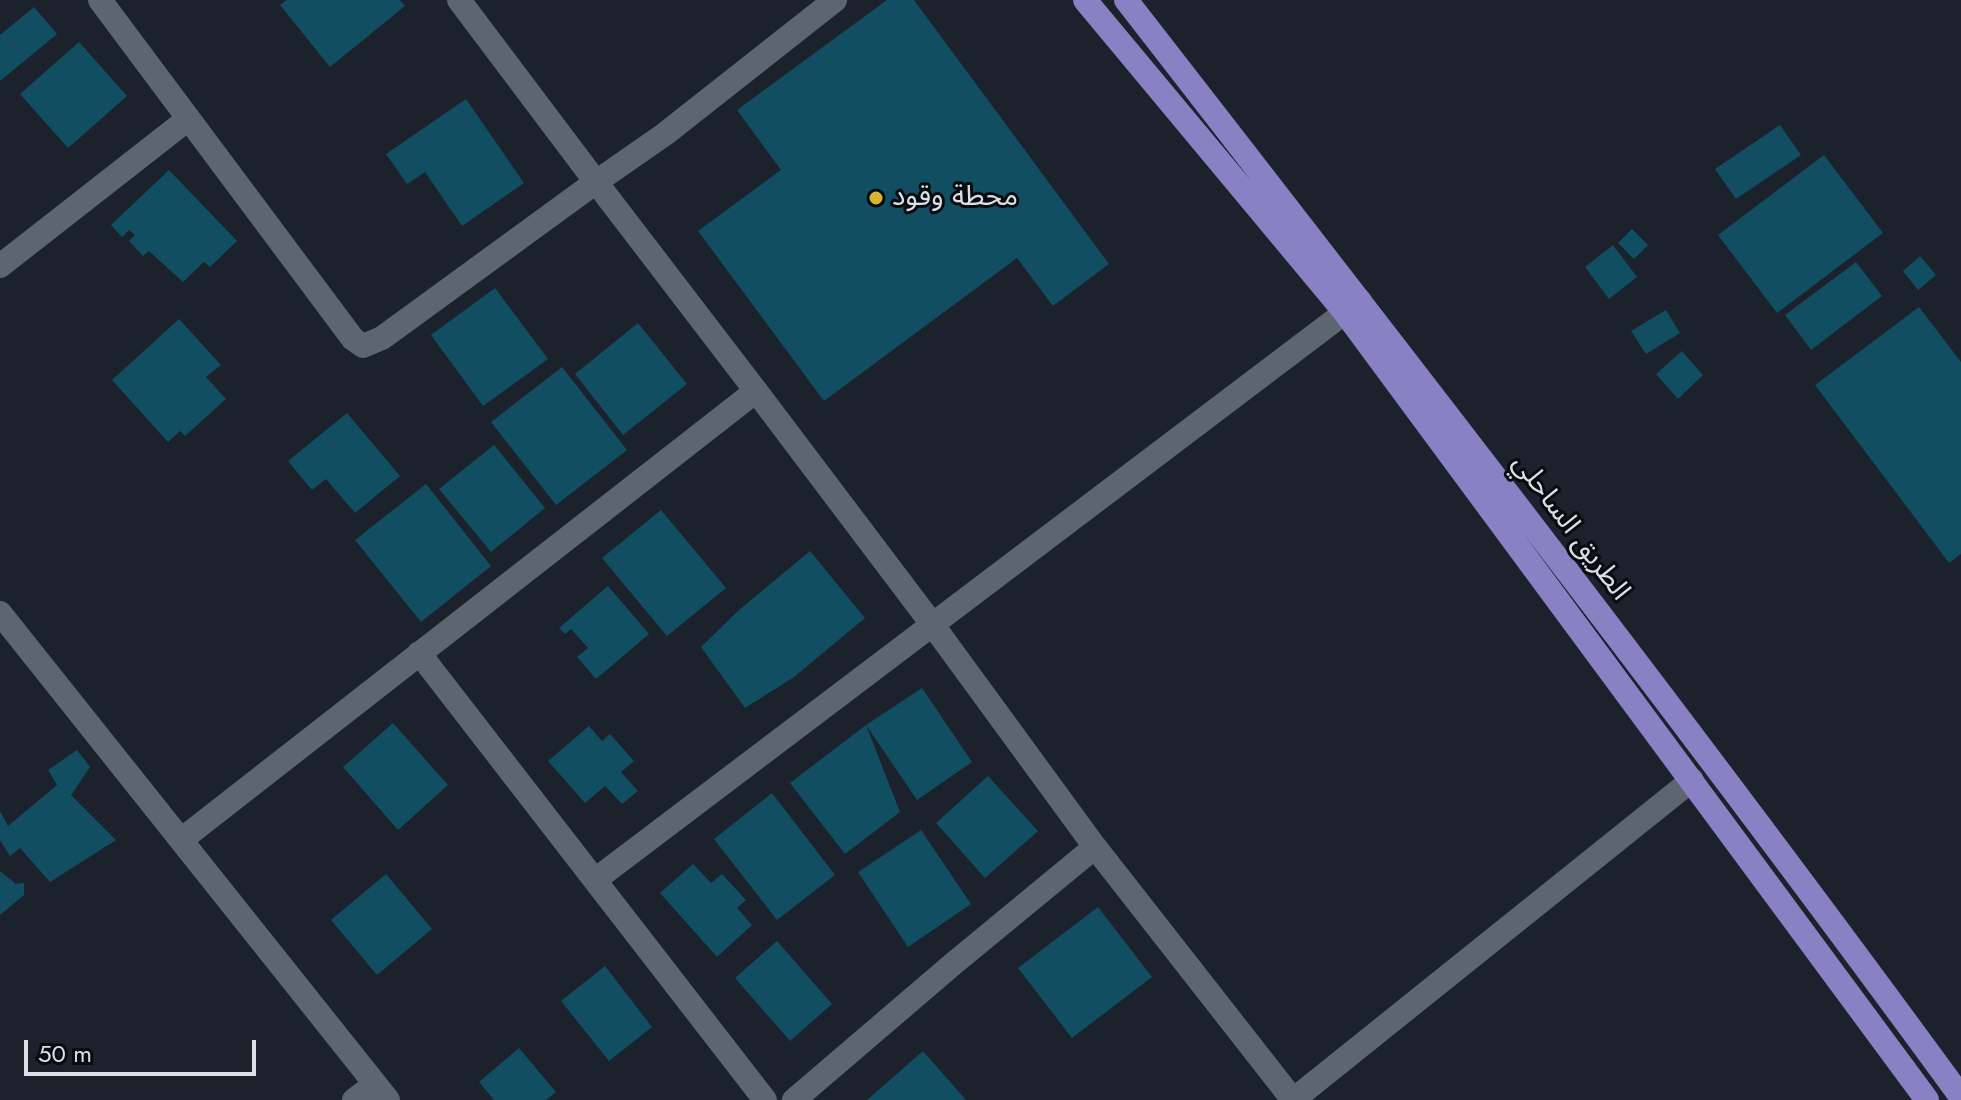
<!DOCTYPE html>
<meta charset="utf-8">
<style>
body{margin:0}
#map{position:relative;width:1961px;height:1100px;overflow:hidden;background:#1b222c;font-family:Jost,sans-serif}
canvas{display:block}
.scale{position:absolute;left:24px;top:1040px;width:232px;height:36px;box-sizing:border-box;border:4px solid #dbe0e7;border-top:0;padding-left:10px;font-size:24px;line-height:28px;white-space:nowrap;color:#dbe0e7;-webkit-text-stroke:6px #080b10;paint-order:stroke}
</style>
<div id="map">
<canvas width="1961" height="1100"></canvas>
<div class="scale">50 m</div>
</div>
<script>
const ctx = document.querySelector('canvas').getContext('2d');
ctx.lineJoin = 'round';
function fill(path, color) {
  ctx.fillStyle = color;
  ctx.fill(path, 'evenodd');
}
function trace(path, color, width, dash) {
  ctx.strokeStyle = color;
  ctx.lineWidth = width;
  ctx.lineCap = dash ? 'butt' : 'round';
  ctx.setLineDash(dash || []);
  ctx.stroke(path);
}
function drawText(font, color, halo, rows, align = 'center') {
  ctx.font = font + ' Jost,"Noto Sans Arabic",sans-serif';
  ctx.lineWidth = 6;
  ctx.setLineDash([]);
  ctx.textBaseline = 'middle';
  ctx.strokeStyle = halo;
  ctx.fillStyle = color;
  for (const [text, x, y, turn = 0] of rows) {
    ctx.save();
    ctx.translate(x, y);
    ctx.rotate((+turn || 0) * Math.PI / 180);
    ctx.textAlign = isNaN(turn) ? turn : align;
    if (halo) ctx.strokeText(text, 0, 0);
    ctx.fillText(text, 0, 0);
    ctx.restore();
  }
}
const building = new Path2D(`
 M287 0H400L405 6 330 67 280 5Z
 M887 0H914L1109 264 1053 306 1017 258 824 401 698 231 781 170 737 110Z
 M34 7 57 34 0 81V35Z
 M79 42 127 96 68 148 20 94Z
 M466 99 524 183 462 226 425 172 407 184 386 154Z
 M1780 125 1801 155 1736 199 1715 169Z
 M1824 155 1883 233 1777 313 1718 235Z
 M169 170 237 241 210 267 204 262 183 282 149 251 143 256 129 241 135 235 129 230 122 237 111 225Z
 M1632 229 1648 245 1634 259 1618 243Z
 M1613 245 1637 277 1609 299 1585 267Z
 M1920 256 1936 275 1918 290 1903 271Z
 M1856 262 1882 296 1811 350 1785 315Z
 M495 288 548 359 483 406 431 335Z
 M1919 307 1961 362V554L1949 563 1815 385Z
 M1666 310 1680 333 1646 354 1631 331Z
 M179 319 221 365 206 377 226 399 185 436 180 431 168 442 112 380Z
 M638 323 687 384 623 435 575 374Z
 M1682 351 1703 375 1678 399 1656 374Z
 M562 367 627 450 556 505 491 422Z
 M347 413 400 476 355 513 326 479 312 490 288 461Z
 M494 445 545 508 491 552 439 489Z
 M426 484 491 566 421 622 355 540Z
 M661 510 726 588 667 636 602 558Z
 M810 551 865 618 794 677 745 708 701 647 739 610Z
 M608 586 649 634 596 679 577 657 588 648 571 629 565 634 559 628Z
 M922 688 972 762 917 800 866 725Z
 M393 723 448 785 398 830 343 767Z
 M866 725 900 812 845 854 790 783Z
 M589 726 602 741 610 734 634 761 621 772 638 791 622 804 605 786 585 803 548 761Z
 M77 750 90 767 71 795 116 840 50 882 20 848 10 856 0 840V811L8 826 57 785 48 770Z
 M988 776 1038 831 985 878 936 823Z
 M772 793 835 875 777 920 714 839Z
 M921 830 971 904 908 947 858 872Z
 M693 864 711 883 722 874 746 900 737 908 752 925 717 957 660 893Z
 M0 871 16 884 24 883V895L0 915Z
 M386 874 432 929 377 975 331 920Z
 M1098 907 1152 977 1072 1038 1018 968Z
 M777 941 832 1004 790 1041 735 978Z
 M605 966 652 1027 609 1061 561 1001Z
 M519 1048 556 1092 546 1100H494L479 1082Z
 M923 1051 966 1100H867Z`);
const minor = new Path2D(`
 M100 0 353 339 363 346 382 338 596 182 459 0
 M0 266 188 119
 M756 391 932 624 1095 847 1293 1100 1692 780
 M0 613 388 1100
 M419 653 765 1100
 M181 840 756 391 596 182 665 134 835 0
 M595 880 1360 301
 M354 1100 375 1084
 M794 1100 953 964 1095 847`);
const trunk = new Path2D(`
 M1085 0 1344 311 1927 1100
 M1126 0C1408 363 1690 726 1961 1097`);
const markers = [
 [876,198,8,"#d6b534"]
];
const poiNames = [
 ["محطة وقود",892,198]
];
const streetNames = [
 ["الطريق الساحلي",1570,528,53]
];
fill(building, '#114e62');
trace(minor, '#5d6571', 24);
trace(trunk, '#8a80c4', 24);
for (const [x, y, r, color] of markers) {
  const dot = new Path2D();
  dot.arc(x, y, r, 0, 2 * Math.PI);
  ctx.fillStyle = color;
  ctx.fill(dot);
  trace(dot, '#080b10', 3);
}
drawText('28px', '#dbe0e7', '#080b10', poiNames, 'left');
drawText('28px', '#dbe0e7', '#080b10', streetNames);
</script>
